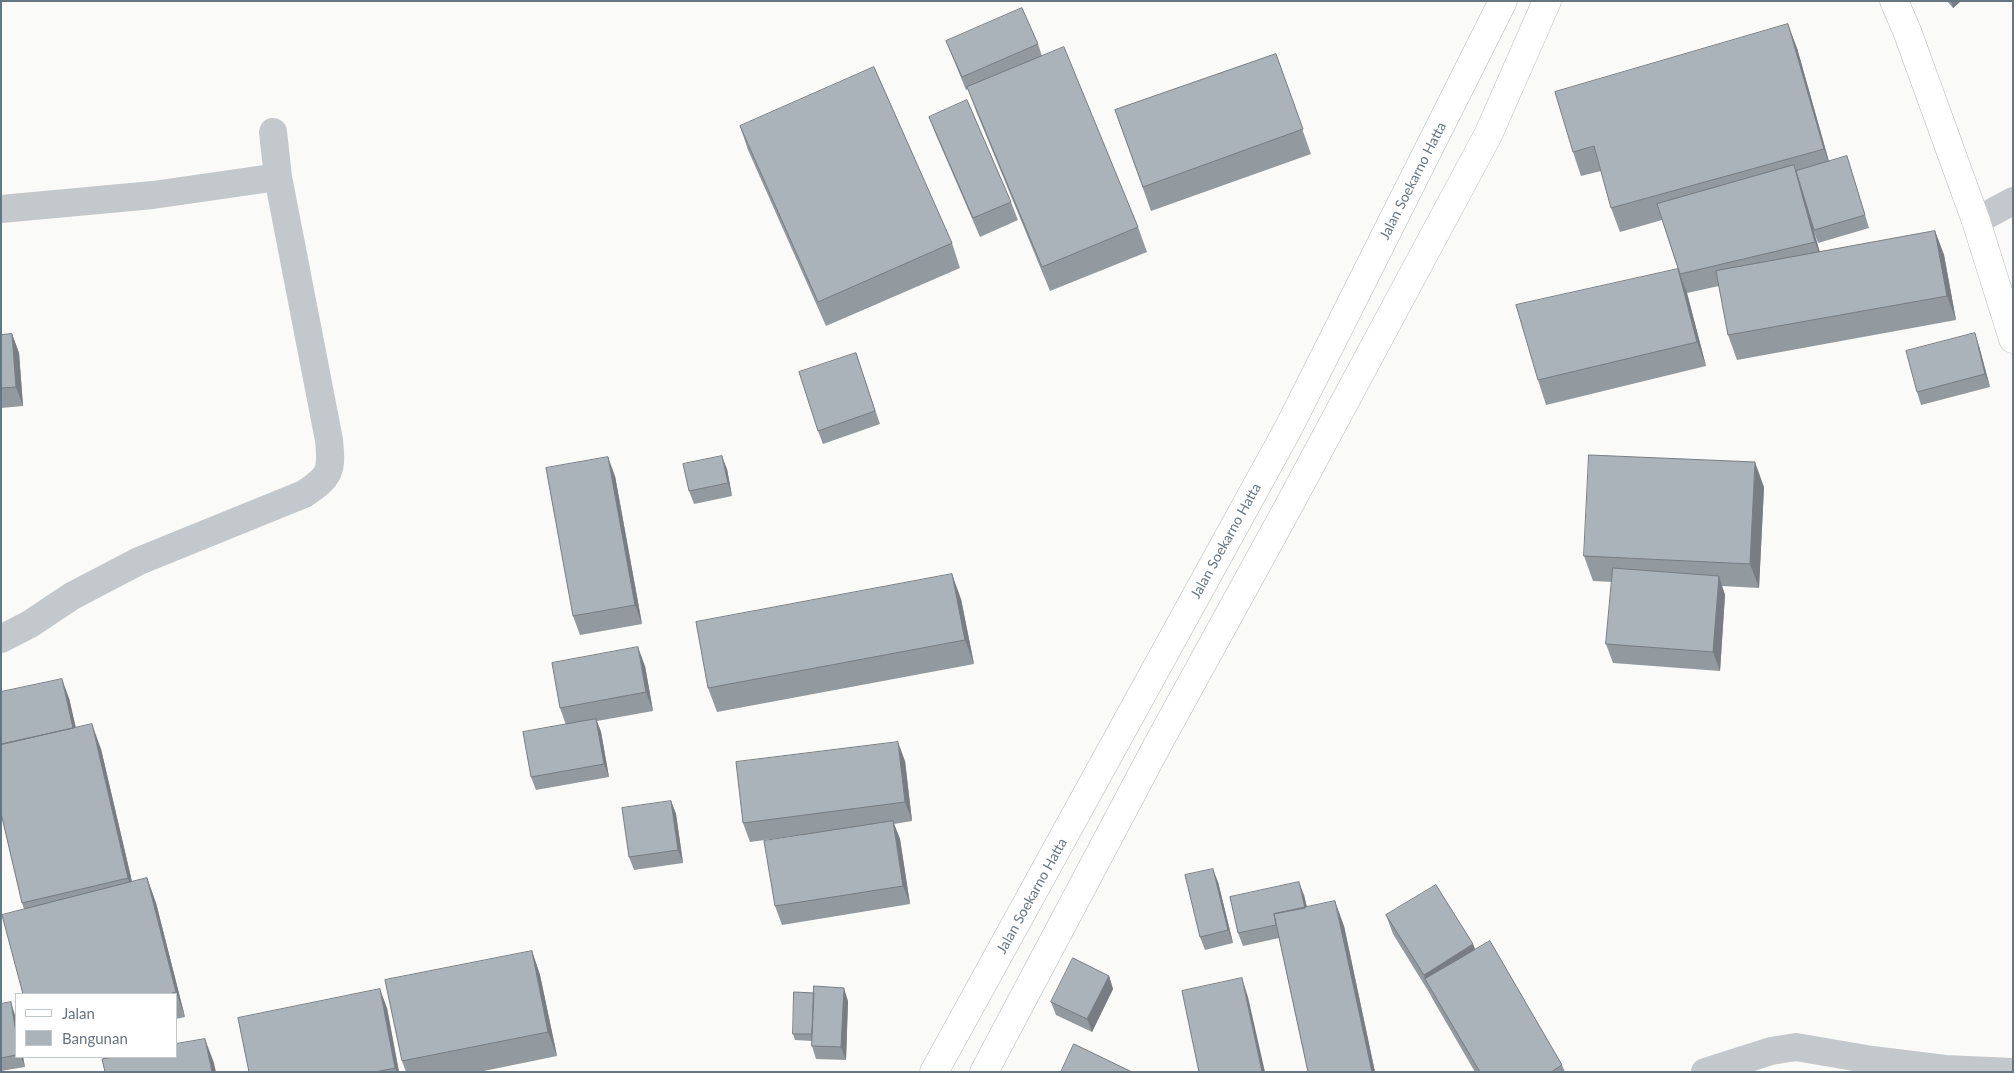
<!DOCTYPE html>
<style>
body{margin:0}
#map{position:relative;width:2014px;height:1073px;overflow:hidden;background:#fafaf8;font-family:Lato,sans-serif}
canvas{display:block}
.frame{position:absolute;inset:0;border:2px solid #657683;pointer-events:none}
.legend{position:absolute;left:15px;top:993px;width:162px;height:65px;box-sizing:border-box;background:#fff;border:1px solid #c1c8cd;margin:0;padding:6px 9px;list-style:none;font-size:15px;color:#657683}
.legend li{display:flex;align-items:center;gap:10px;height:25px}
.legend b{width:25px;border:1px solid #c1c8cd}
</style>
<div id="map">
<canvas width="2014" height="1073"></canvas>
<div class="frame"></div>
<ul class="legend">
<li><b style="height:6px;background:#fff"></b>Jalan</li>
<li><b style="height:14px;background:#aab3b9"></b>Bangunan</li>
</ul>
</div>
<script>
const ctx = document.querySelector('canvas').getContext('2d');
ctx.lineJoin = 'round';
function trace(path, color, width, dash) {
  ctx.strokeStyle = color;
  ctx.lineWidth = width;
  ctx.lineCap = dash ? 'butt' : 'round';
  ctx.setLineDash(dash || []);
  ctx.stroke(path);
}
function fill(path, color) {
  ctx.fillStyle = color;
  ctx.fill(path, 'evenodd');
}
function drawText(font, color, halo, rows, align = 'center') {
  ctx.font = font + ' Lato,sans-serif';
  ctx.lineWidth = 5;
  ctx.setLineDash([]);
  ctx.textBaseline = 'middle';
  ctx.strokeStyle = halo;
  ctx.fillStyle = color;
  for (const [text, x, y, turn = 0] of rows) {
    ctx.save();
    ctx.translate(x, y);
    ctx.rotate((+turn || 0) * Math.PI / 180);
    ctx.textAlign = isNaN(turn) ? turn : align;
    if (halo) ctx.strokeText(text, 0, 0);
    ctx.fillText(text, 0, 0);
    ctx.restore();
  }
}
const street = new Path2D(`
 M1 209 153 195 278 177
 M1976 221 2013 201
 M1 639 30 624 72 596 139 561 304 494C331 476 332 471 329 440L278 177 273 132
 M1705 1072 1771 1051 1796 1047 1872 1060 1945 1069 2013 1072`);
const secondary = new Path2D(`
 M1894 1 1907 31 1976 221 2013 339`);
const highway = new Path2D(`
 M934 1072 1288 429 1503 1
 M984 1072 1158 744 1286 511 1488 135 1547 1`);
const wall = new Path2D(`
 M1947 1H1961L1953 8Z
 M946 41 1038 44 1042 56 1138 227 1147 252 1050 291 976 111 968 89 966 90Z
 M1797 48 1829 161 1851 169 1869 228 1818 243 1813 229 1820 252 1935 231 1944 255 1956 320 1737 360 1728 335 1719 286 1687 293 1706 366 1546 405 1538 380 1678 269 1662 220 1620 232 1611 208 1601 171 1581 176 1573 152Z
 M1276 54 1311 154 1151 211 1115 110Z
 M929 117 1011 202 1018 220 980 237 936 135Z
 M740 126 952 243 960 268 826 326 748 150Z
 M12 334 19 353 23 406 1 408V335Z
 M1979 346 1990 387 1921 405 1917 392Z
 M856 353 880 424 823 444 818 431Z
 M727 469 732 496 694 504 689 491Z
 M615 476 642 624 580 635 573 616Z
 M1764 487 1759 588 1722 586 1725 595 1720 671 1613 663 1606 644 1612 582 1593 581 1584 556Z
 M961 599 974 664 717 712 708 688Z
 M645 666 653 711 597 721 601 732 609 777 536 790 531 777 566 725 560 708Z
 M1 692 69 698 76 728 101 749 132 882 147 878 156 903 185 1017 176 1019V994H23L24 909 22 903 1 813Z
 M905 761 912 821 894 824 900 839 910 904 782 925 775 906 802 835 750 842 743 823Z
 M671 801 676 814 683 863 634 870 629 857Z
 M1218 882 1233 943 1205 950 1200 937Z
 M1304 895 1307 907 1344 926 1375 1072H1308L1279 938 1243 946 1238 933Z
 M1386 915 1473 944 1475 950 1562 1065 1565 1072H1475L1432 998 1430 994 1393 934Z
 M532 951 540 975 557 1056 479 1072H406L402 1061Z
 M1109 976 1113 989 1092 1032 1056 1015 1051 1002Z
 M814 993 848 1001 846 1060 816 1059 812 1046V1041L795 1040 793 1034Z
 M1 1004 15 1015 16 1020V1057H23L25 1067 1 1071Z
 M387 1008 399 1072H249Z`);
const shadedWall = new Path2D(`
 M1951 1H1961L1953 8Z
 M1788 24 1797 48 1832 173 1824 149Z
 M1794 165 1801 184 1822 261 1815 242Z
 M1935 231 1944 255 1956 320 1947 296Z
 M1678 269 1687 293 1706 366 1697 342Z
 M1975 333 1979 346 1990 387 1985 374Z
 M12 334 19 353 23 406 16 387Z
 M722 456 727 469 732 496 728 483Z
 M608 457 615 476 642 624 635 605Z
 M1755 462 1764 487 1759 588 1750 564Z
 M952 574 961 599 974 664 965 640Z
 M1719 576 1725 595 1720 671 1713 652Z
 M638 647 645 666 653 711 646 692Z
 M62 679 69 698 80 747 73 728Z
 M596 719 601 732 609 777 604 764Z
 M92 724 101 749 137 903 128 878Z
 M898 742 905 761 912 821 905 802Z
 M671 801 676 814 683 863 678 850Z
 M893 821 900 839 910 904 903 886Z
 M1213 869 1218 882 1233 943 1228 930Z
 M147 878 156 903 185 1017 176 992Z
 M1299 882 1304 895 1312 930 1307 917Z
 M1335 901 1344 926 1375 1072H1372Z
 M1473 944 1480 963 1425 979 1424 975Z
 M532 951 540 975 557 1056 548 1032Z
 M1109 976 1113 989 1092 1032 1087 1019Z
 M1242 978 1248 997 1265 1072H1262Z
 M844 988 848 1001 846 1060 841 1047Z
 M380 989 387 1008 399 1072H397L395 1068Z
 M11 1002 15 1015 16 1020V1033Z
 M205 1039 214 1063 216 1072H212Z
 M21 1057H23L25 1067Z`);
const building = new Path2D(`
 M1022 8 1038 44 962 77 946 41Z
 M1788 24 1824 149 1611 208 1594 146 1573 152 1555 92Z
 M1064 47 1138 227 1042 267 967 87Z
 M1276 54 1303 129 1143 187 1115 110Z
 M874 67 952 243 818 302 740 126Z
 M967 100 1011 202 973 218 929 117Z
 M1847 156 1865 215 1814 230 1796 171Z
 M1794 165 1815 242 1680 274 1657 204Z
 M1935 231 1947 296 1728 335 1716 271Z
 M1678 269 1697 342 1538 380 1516 305Z
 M1975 333 1985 374 1917 392 1906 351Z
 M12 334 16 387 1 388V335Z
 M856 353 875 411 818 431 799 372Z
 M1589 455 1755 462 1750 564 1584 556Z
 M722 456 728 483 689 491 683 464Z
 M608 457 635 605 573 616 546 468Z
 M1613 568 1719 576 1713 652 1606 644Z
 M952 574 965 640 708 688 696 622Z
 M638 647 646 692 560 708 552 663Z
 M62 679 73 728 1 744V692Z
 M596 719 604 764 531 777 523 732Z
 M92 724 128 878 22 903 1 813V745Z
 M898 742 905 802 743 823 736 762Z
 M671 801 678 850 629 857 622 808Z
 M893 821 903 886 775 906 764 841Z
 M1213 869 1228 930 1200 937 1185 875Z
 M147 878 176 992 169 994H23L2 915Z
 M1299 882 1305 908 1274 914 1276 925 1238 933 1230 897Z
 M1436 885 1473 944 1424 975 1386 915Z
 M1335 901 1372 1072H1308L1274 914Z
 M1490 941 1562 1065 1551 1072H1480L1425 979Z
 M532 951 548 1032 402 1061 385 980Z
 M1073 958 1109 976 1087 1019 1051 1002Z
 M1242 978 1262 1072H1199L1182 991Z
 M814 986 844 988 841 1047 812 1046Z
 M380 989 395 1068 375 1072H249L238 1018Z
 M794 992 814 993 812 1034H793Z
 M11 1002 16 1033V1055L1 1058V1004Z
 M205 1039 212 1072H105L102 1059 113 1057H176V1044Z
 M1074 1044 1132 1072H1061Z`);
const streetNames = [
 ["Jalan Soekarno Hatta",1413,181,-63],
 ["Jalan Soekarno Hatta",1226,541,-61],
 ["Jalan Soekarno Hatta",1032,896,-61]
];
trace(secondary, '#b3babf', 29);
trace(highway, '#b4b9bd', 29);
trace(street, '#c3c8cc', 28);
trace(secondary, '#fff', 28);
trace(highway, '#fff', 28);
fill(wall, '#929a9f');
fill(shadedWall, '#777d82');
fill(building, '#aab3b9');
trace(building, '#777d82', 1);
drawText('14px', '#657683', '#fff', streetNames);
</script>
